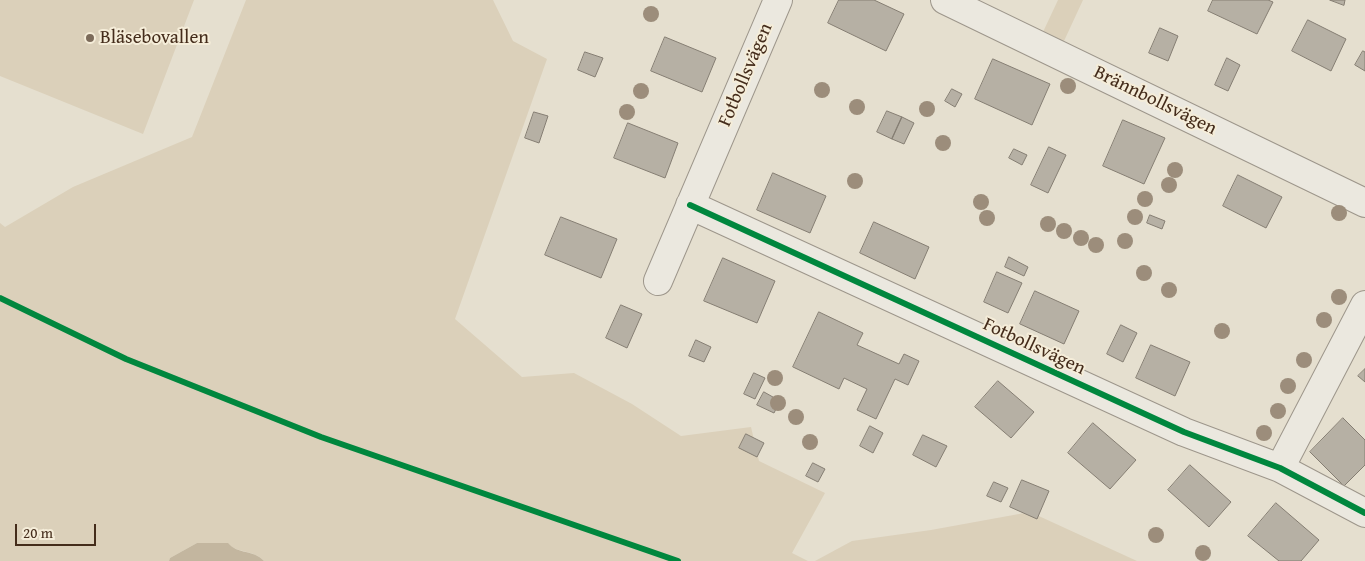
<!DOCTYPE html>
<meta charset="utf-8">
<style>
body{margin:0}
#map{position:relative;width:1365px;height:561px;overflow:hidden;background:#e5dfcf;font-family:"Gentium Book Plus",serif}
canvas{display:block}
.scale{position:absolute;left:15px;top:524px;width:81px;height:22px;box-sizing:border-box;border:2px solid #442c1b;border-top:0;padding-left:6px;font-size:15px;line-height:18px;white-space:nowrap;color:#442c1b;-webkit-text-stroke:4px #f5edd9;paint-order:stroke}
</style>
<div id="map">
<canvas width="1365" height="561"></canvas>
<div class="scale">20 m</div>
</div>
<script>
const ctx = document.querySelector('canvas').getContext('2d');
ctx.lineJoin = 'round';
function fill(path, color) {
  ctx.fillStyle = color;
  ctx.fill(path, 'evenodd');
}
function trace(path, color, width, dash) {
  ctx.strokeStyle = color;
  ctx.lineWidth = width;
  ctx.lineCap = dash ? 'butt' : 'round';
  ctx.setLineDash(dash || []);
  ctx.stroke(path);
}
function drawText(font, color, halo, rows, align = 'center') {
  ctx.font = font + ' "Gentium Book Plus",serif';
  ctx.lineWidth = 4;
  ctx.setLineDash([]);
  ctx.textBaseline = 'middle';
  ctx.strokeStyle = halo;
  ctx.fillStyle = color;
  for (const [text, x, y, turn = 0] of rows) {
    ctx.save();
    ctx.translate(x, y);
    ctx.rotate((+turn || 0) * Math.PI / 180);
    ctx.textAlign = isNaN(turn) ? turn : align;
    if (halo) ctx.strokeText(text, 0, 0);
    ctx.fillText(text, 0, 0);
    ctx.restore();
  }
}
const green = new Path2D(`
 M0 0H194L143 134 0 76Z
 M246 0H493L513 41 547 59 455 319 522 377 574 373 632 404 681 436 751 427 759 461 825 493 792 553 808 561H264C253 549 238 554 227 543H197L170 558 169 561H0V223L5 227 73 187 192 137Z
 M1058 0H1083L1064 41 1043 32Z
 M1030 512 1137 561H815L852 541 931 530Z`);
const water = new Path2D(`
 M197 543H228C238 555 253 549 264 561H169L170 558Z`);
const building = new Path2D(`
 M839 0H874L904 14 886 51 828 23Z
 M1213 0H1268L1273 2 1257 34 1208 11Z
 M1330 0H1345L1344 5Z
 M1308 20 1346 39 1331 71 1292 51Z
 M1160 28 1178 36 1168 61 1149 53Z
 M665 37 716 58 702 92 651 71Z
 M1363 51 1365 52V71L1355 65Z
 M585 52 603 58 595 77 578 70Z
 M1227 58 1240 65 1228 91 1215 85Z
 M993 59 1050 84 1032 125 975 99Z
 M952 89 962 94 955 107 945 101Z
 M887 111 902 117 892 139 877 132Z
 M534 112 548 116 539 143 525 138Z
 M902 117 914 123 904 144 892 139Z
 M1123 120 1165 138 1144 184 1103 166Z
 M628 123 678 143 665 178 614 158Z
 M1049 147 1066 155 1048 193 1031 185Z
 M1014 149 1027 155 1022 165 1009 158Z
 M773 173 826 196 810 233 757 210Z
 M1238 175 1282 197 1266 228 1223 206Z
 M1150 215 1165 221 1162 229 1147 223Z
 M561 217 617 239 601 278 545 255Z
 M874 222 929 247 915 279 860 253Z
 M1009 257 1028 267 1024 276 1005 267Z
 M723 258 775 281 757 323 704 301Z
 M997 272 1022 283 1008 313 984 302Z
 M1035 291 1079 311 1064 344 1020 324Z
 M621 305 642 314 627 348 606 338Z
 M819 312 863 333 857 345 899 364 904 354 919 361 908 385 895 379 876 419 857 410 867 389 844 378 839 389 793 367Z
 M1121 325 1137 333 1123 362 1107 354Z
 M696 340 711 347 704 362 689 356Z
 M1151 345 1190 362 1175 396 1136 378Z
 M1365 369V382L1358 376Z
 M754 373 765 378 755 399 744 394Z
 M998 381 1034 412 1011 438 975 407Z
 M764 392 780 401 774 413 757 405Z
 M1343 418 1365 440V465L1344 486 1310 452Z
 M1093 423 1136 460 1110 489 1068 453Z
 M870 426 883 433 873 453 860 446Z
 M746 434 764 443 757 457 739 448Z
 M923 435 947 446 936 467 913 455Z
 M813 463 825 469 818 482 806 476Z
 M1190 465 1231 502 1209 527 1168 490Z
 M1022 480 1049 491 1037 519 1010 507Z
 M994 482 1008 488 1001 502 987 496Z
 M1276 503 1319 540 1301 561H1279L1248 536Z`);
const minor = new Path2D(`
 M945 0 1365 203
 M690 205 1184 432 1280 468 1365 513
 M658 281 778 0
 M1280 468 1365 305`);
const cycleway = new Path2D(`
 M690 205 1184 432 1280 468 1365 513
 M0 298 126 359 321 437 678 561`);
const trees = [
 [651,14],
 [1068,86],
 [822,90],
 [641,91],
 [857,107],
 [927,109],
 [627,112],
 [943,143],
 [1175,170],
 [855,181],
 [1169,185],
 [1145,199],
 [981,202],
 [1339,213],
 [1135,217],
 [987,218],
 [1048,224],
 [1064,231],
 [1081,238],
 [1125,241],
 [1096,245],
 [1144,273],
 [1169,290],
 [1339,297],
 [1324,320],
 [1222,331],
 [1304,360],
 [775,378],
 [1288,386],
 [778,403],
 [1278,411],
 [796,417],
 [1264,433],
 [810,442],
 [1156,535],
 [1203,553]
];
const markers = [
 [90,38,5,"#7c6b5a"]
];
const poiNames = [
 ["Bläsebovallen",100,38]
];
const streetNames = [
 ["Fotbollsvägen",746,75,-67],
 ["Brännbollsvägen",1155,101,26],
 ["Fotbollsvägen",1034,347,25]
];
fill(green, '#dbd0ba');
fill(water, '#c3b69f');
fill(building, '#b6b0a4');
trace(building, '#857e73', 1);
trace(minor, '#9d968b', 30);
trace(minor, '#ebe8df', 28);
trace(cycleway, '#00873e', 6);
ctx.fillStyle = '#9c8d7b';
for (const [x, y] of trees) {
  ctx.beginPath();
  ctx.arc(x, y, 8, 0, 2 * Math.PI);
  ctx.fill();
}
for (const [x, y, r, color] of markers) {
  const dot = new Path2D();
  dot.arc(x, y, r, 0, 2 * Math.PI);
  ctx.fillStyle = color;
  ctx.fill(dot);
  trace(dot, '#f5edd9', 2);
}
drawText('19px', '#442c1b', '#f5edd9', poiNames, 'left');
drawText('19px', '#442c1b', '#f5edd9', streetNames);
</script>
